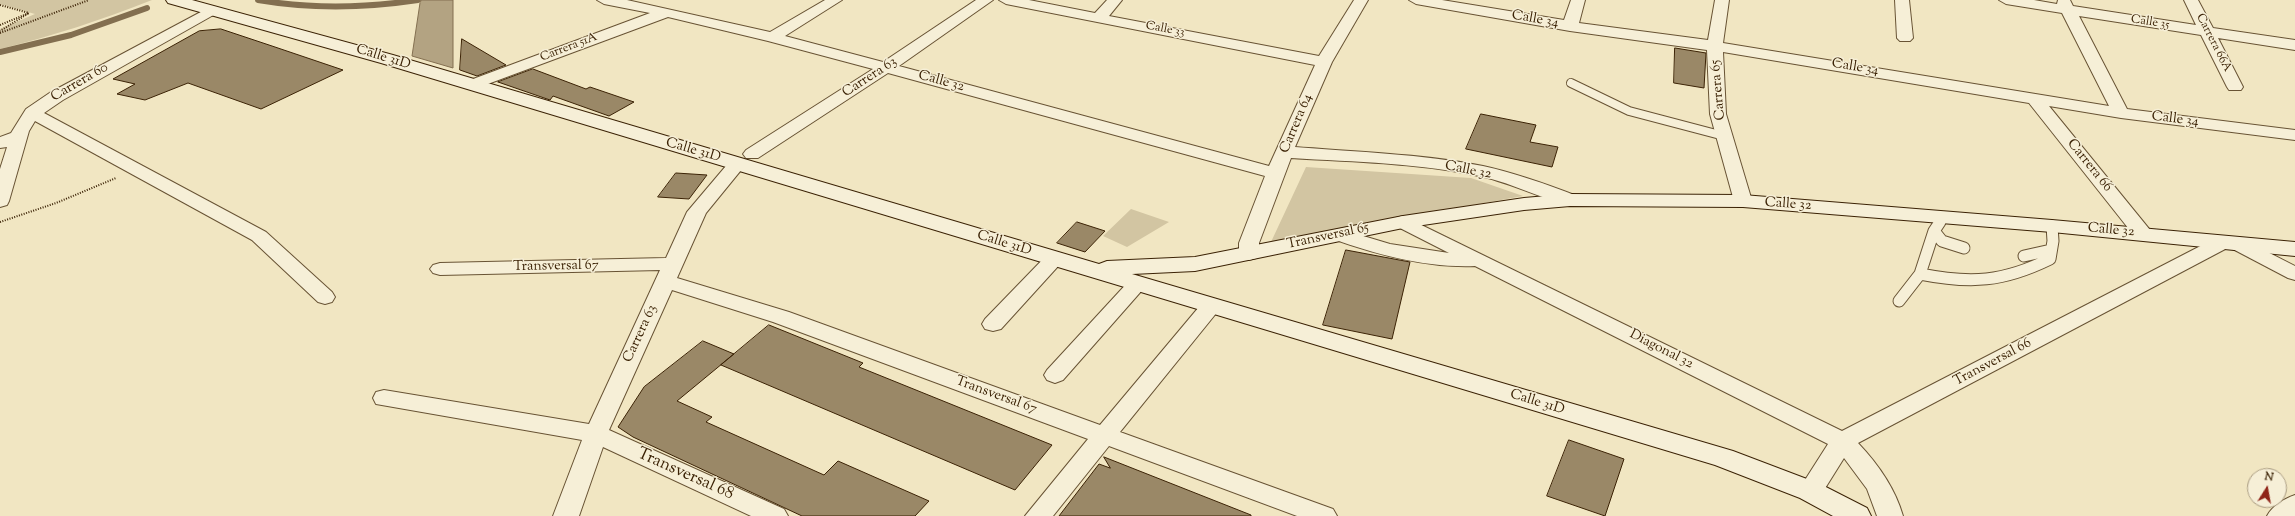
<!DOCTYPE html>
<style>
body{margin:0}
#map{position:relative;width:2295px;height:516px;overflow:hidden;background:#f1e6c2;font-family:"Sorts Mill Goudy",serif}
canvas{display:block}
.north{position:absolute;left:2247px;top:468px;width:40px;height:40px;box-sizing:border-box;background:#f6efd7;border:1px solid #ab9d83;border-radius:50%;rotate:11deg;font-size:11px;font-weight:700;line-height:16px;text-align:center;color:#3b2205}
.north::after{content:'';display:block;margin:auto;width:14px;height:18px;background:#8f2418;clip-path:polygon(50% 0,100% 100%,50% 72%,0 100%)}
</style>
<div id="map">
<canvas width="2295" height="516"></canvas>
<div class="north">N</div>
</div>
<script>
const ctx = document.querySelector('canvas').getContext('2d');
ctx.lineJoin = 'round';
function fill(path, color) {
  ctx.fillStyle = color;
  ctx.fill(path, 'evenodd');
}
function trace(path, color, width, dash) {
  ctx.strokeStyle = color;
  ctx.lineWidth = width;
  ctx.lineCap = dash ? 'butt' : 'round';
  ctx.setLineDash(dash || []);
  ctx.stroke(path);
}
function drawText(font, color, halo, rows, align = 'center') {
  ctx.font = font + ' "Sorts Mill Goudy",serif';
  ctx.lineWidth = 3;
  ctx.setLineDash([]);
  ctx.textBaseline = 'middle';
  ctx.strokeStyle = halo;
  ctx.fillStyle = color;
  for (const [text, x, y, turn = 0] of rows) {
    ctx.save();
    ctx.translate(x, y);
    ctx.rotate((+turn || 0) * Math.PI / 180);
    ctx.textAlign = isNaN(turn) ? turn : align;
    if (halo) ctx.strokeText(text, 0, 0);
    ctx.fillText(text, 0, 0);
    ctx.restore();
  }
}
const green = new Path2D(`
 M0 0H152C102 20 52 36 0 49V29L35 14 0 4Z
 M1306 167 1471 178 1523 196 1271 242Z
 M1131 209 1169 222 1127 247 1103 236Z`);
const water = new Path2D(`
 M422 0H453V68L412 56 420 3Z`);
const stream = new Path2D(`
 M258 0C311 9 365 8 418 0
 M0 52 71 35 147 8`);
const building = new Path2D(`
 M221 29 272 46 343 70 261 109 188 83 145 100 117 94 135 84 113 79 199 31Z
 M462 39 506 65 477 76 460 70Z
 M1675 48 1706 53 1704 88 1674 83Z
 M533 69 586 89 590 87 634 102 609 116 553 96 550 100 498 82Z
 M1481 114 1536 125 1530 142 1558 147 1552 167 1466 149Z
 M676 173 707 175 689 199 658 197Z
 M1077 222 1105 231 1085 252 1057 243Z
 M1346 250 1410 262 1392 339 1323 325Z
 M769 325 863 363 859 367 1052 445 1015 490 721 365Z
 M703 341 734 354 677 401 712 417 706 422 824 475 838 461 929 501 915 516H802L633 437 618 427 644 387Z
 M1569 440 1624 459 1605 516 1547 496Z
 M1104 457 1251 515V516H1059L1099 464 1110 468Z`);
const path = new Path2D(`
 M0 5 29 13
 M0 25 29 13 0 31
 M0 33 89 0
 M0 222 56 203 116 178`);
const laneFar1 = new Path2D(`
 M1571 83 1629 111 1724 136
 M1940 223 1944 217`);
const lane = new Path2D(`
 M1934 231 1942 241 1964 248
 M2024 256 2051 250
 M1920 274C1971 284 2003 282 2050 259L2053 241 2052 226
 M1899 301 1920 274 1934 231 1940 222`);
const street = new Path2D(`
 M597 0H627L770 32 825 0H842L785 36 883 62 976 0H993L899 66 1269 166 1315 65 1006 4 999 0H1029L1095 13 1107 0H1122L1109 16 1319 56 1354 0H1368L1332 62 1295 147C1358 152 1422 154 1483 166 1515 173 1546 184 1577 196L1579 200 1577 204 1570 206C1541 198 1513 184 1484 177 1421 163 1355 162 1291 158L1259 243V254L1256 258 1249 260 1242 258 1239 254V243L1265 176 888 73 758 158H746L743 154 746 150 873 69 768 41 668 17 477 88H465L463 85 465 82 650 13 604 4Z
 M1409 0H1442L1564 20 1571 0H1585L1579 23 1708 40 1715 0H1729L1723 43 2109 106 2062 13 2006 4 1999 0H2034L2057 4 2058 0H2070L2073 6 2196 25 2184 0H2198L2213 28 2295 40V50L2218 38 2243 87 2241 90H2229L2227 87 2201 35 2079 16 2127 109 2295 130V140L2121 118 2049 106 2150 230 2153 234 2150 238 2143 240 2136 238 2029 103 1723 52 1726 114 1752 201 1750 205 1743 207 1736 205 1734 201 1710 114 1707 50 1570 31 1416 4Z
 M1895 0H1909L1913 38 1910 41H1900L1897 38Z
 M212 6 219 10 217 13 63 100 44 113 266 232 332 292 335 297 332 302 325 304 318 302 252 240 35 121 29 131 9 201 7 205 0 207V169L7 147 0 148V137L11 133 26 109 51 92Z
 M737 159 743 160 746 164 706 213 677 278 789 312 1100 425 1204 301 1211 299 1218 301 1222 306 1218 311 1120 432 1333 509 1337 516H1297L1109 446 1053 516H1025L1088 439 773 322 672 290 609 430 784 509 788 516H751L603 447 579 516H553L582 440 376 404 373 398 376 392 384 390 589 424 660 270 440 275 433 273 430 269 433 265 440 263 666 258 687 212 731 160Z
 M1403 216 1842 431 2216 238 2223 236 2231 240H2244L2295 266V280L2288 278 2229 247 1858 443C1878 464 1895 488 1903 516H1877L1867 489 1844 458 1819 498 1810 500 1801 498 1798 491 1828 444 1475 266C1427 268 1378 255 1333 239L1330 235 1333 231 1340 229 1390 244 1449 253 1396 226 1393 222 1396 218Z
 M1054 253 1061 255 1064 259 1061 263 1001 329 993 331 985 329 982 324 985 319 1047 255Z
 M1137 278 1144 280 1147 284 1144 288 1063 380 1055 383 1047 380 1044 375 1047 370 1130 280Z
 M2295 495V516H2267C2273 505 2284 499 2295 495Z`);
const secondary = new Path2D(`
 M166 0H192L393 55 1099 264 1107 261 1195 257 1403 216 1524 198 1570 194 1743 195 2052 220 2295 242V256L2052 232 1743 207 1570 206 1524 210 1403 228 1195 271 1132 274 1733 451 1820 484 1867 508 1871 516H1833L1800 498 1715 465 381 63 168 3Z`);
const farStreetnames = [
 ["Calle 35",2150,23,9],
 ["Calle 33",1165,30,11],
 ["Carrera 66A",2213,43,63],
 ["Carrera 51A",569,48,-21]
];
const streetNames = [
 ["Calle 34",1535,20,10],
 ["Calle 31D",383,58,17],
 ["Calle 34",1855,68,9],
 ["Carrera 63",870,78,-33],
 ["Calle 32",941,82,15],
 ["Carrera 60",80,83,-30],
 ["Carrera 65",1719,90,-95],
 ["Calle 34",2175,120,7],
 ["Carrera 64",1297,124,-67],
 ["Calle 31D",693,151,16],
 ["Carrera 66",2089,166,51],
 ["Calle 32",1468,171,11],
 ["Calle 32",1788,205,4],
 ["Calle 32",2111,231,5],
 ["Transversal 65",1328,237,-12],
 ["Calle 31D",1004,244,17],
 ["Transversal 67",556,267,-1],
 ["Carrera 63",641,334,-65],
 ["Diagonal 32",1661,350,27],
 ["Transversal 66",1993,363,-28],
 ["Transversal 67",996,396,20],
 ["Calle 31D",1537,403,17]
];
const nearStreetnames = [
 ["Transversal 68",685,475,24]
];
fill(green, '#d2c5a2');
fill(water, '#b3a382');
trace(water, '#836f50', 1);
trace(stream, '#836f50', 6);
fill(building, '#9a8867');
trace(building, '#3b2205', 1);
trace(laneFar1, '#685334', 10);
trace(lane, '#685334', 13);
trace(street, '#685334', 2);
trace(secondary, '#3b2205', 2);
trace(path, '#3b2205', 2, [1, 1.5]);
trace(laneFar1, '#f6efd7', 8);
trace(lane, '#f6efd7', 11);
fill(street, '#f6efd7');
fill(secondary, '#f6efd7');
drawText('12px', '#3b2205', '#f6efd7', farStreetnames);
drawText('14px', '#3b2205', '#f6efd7', streetNames);
drawText('17px', '#3b2205', '#f6efd7', nearStreetnames);
</script>
